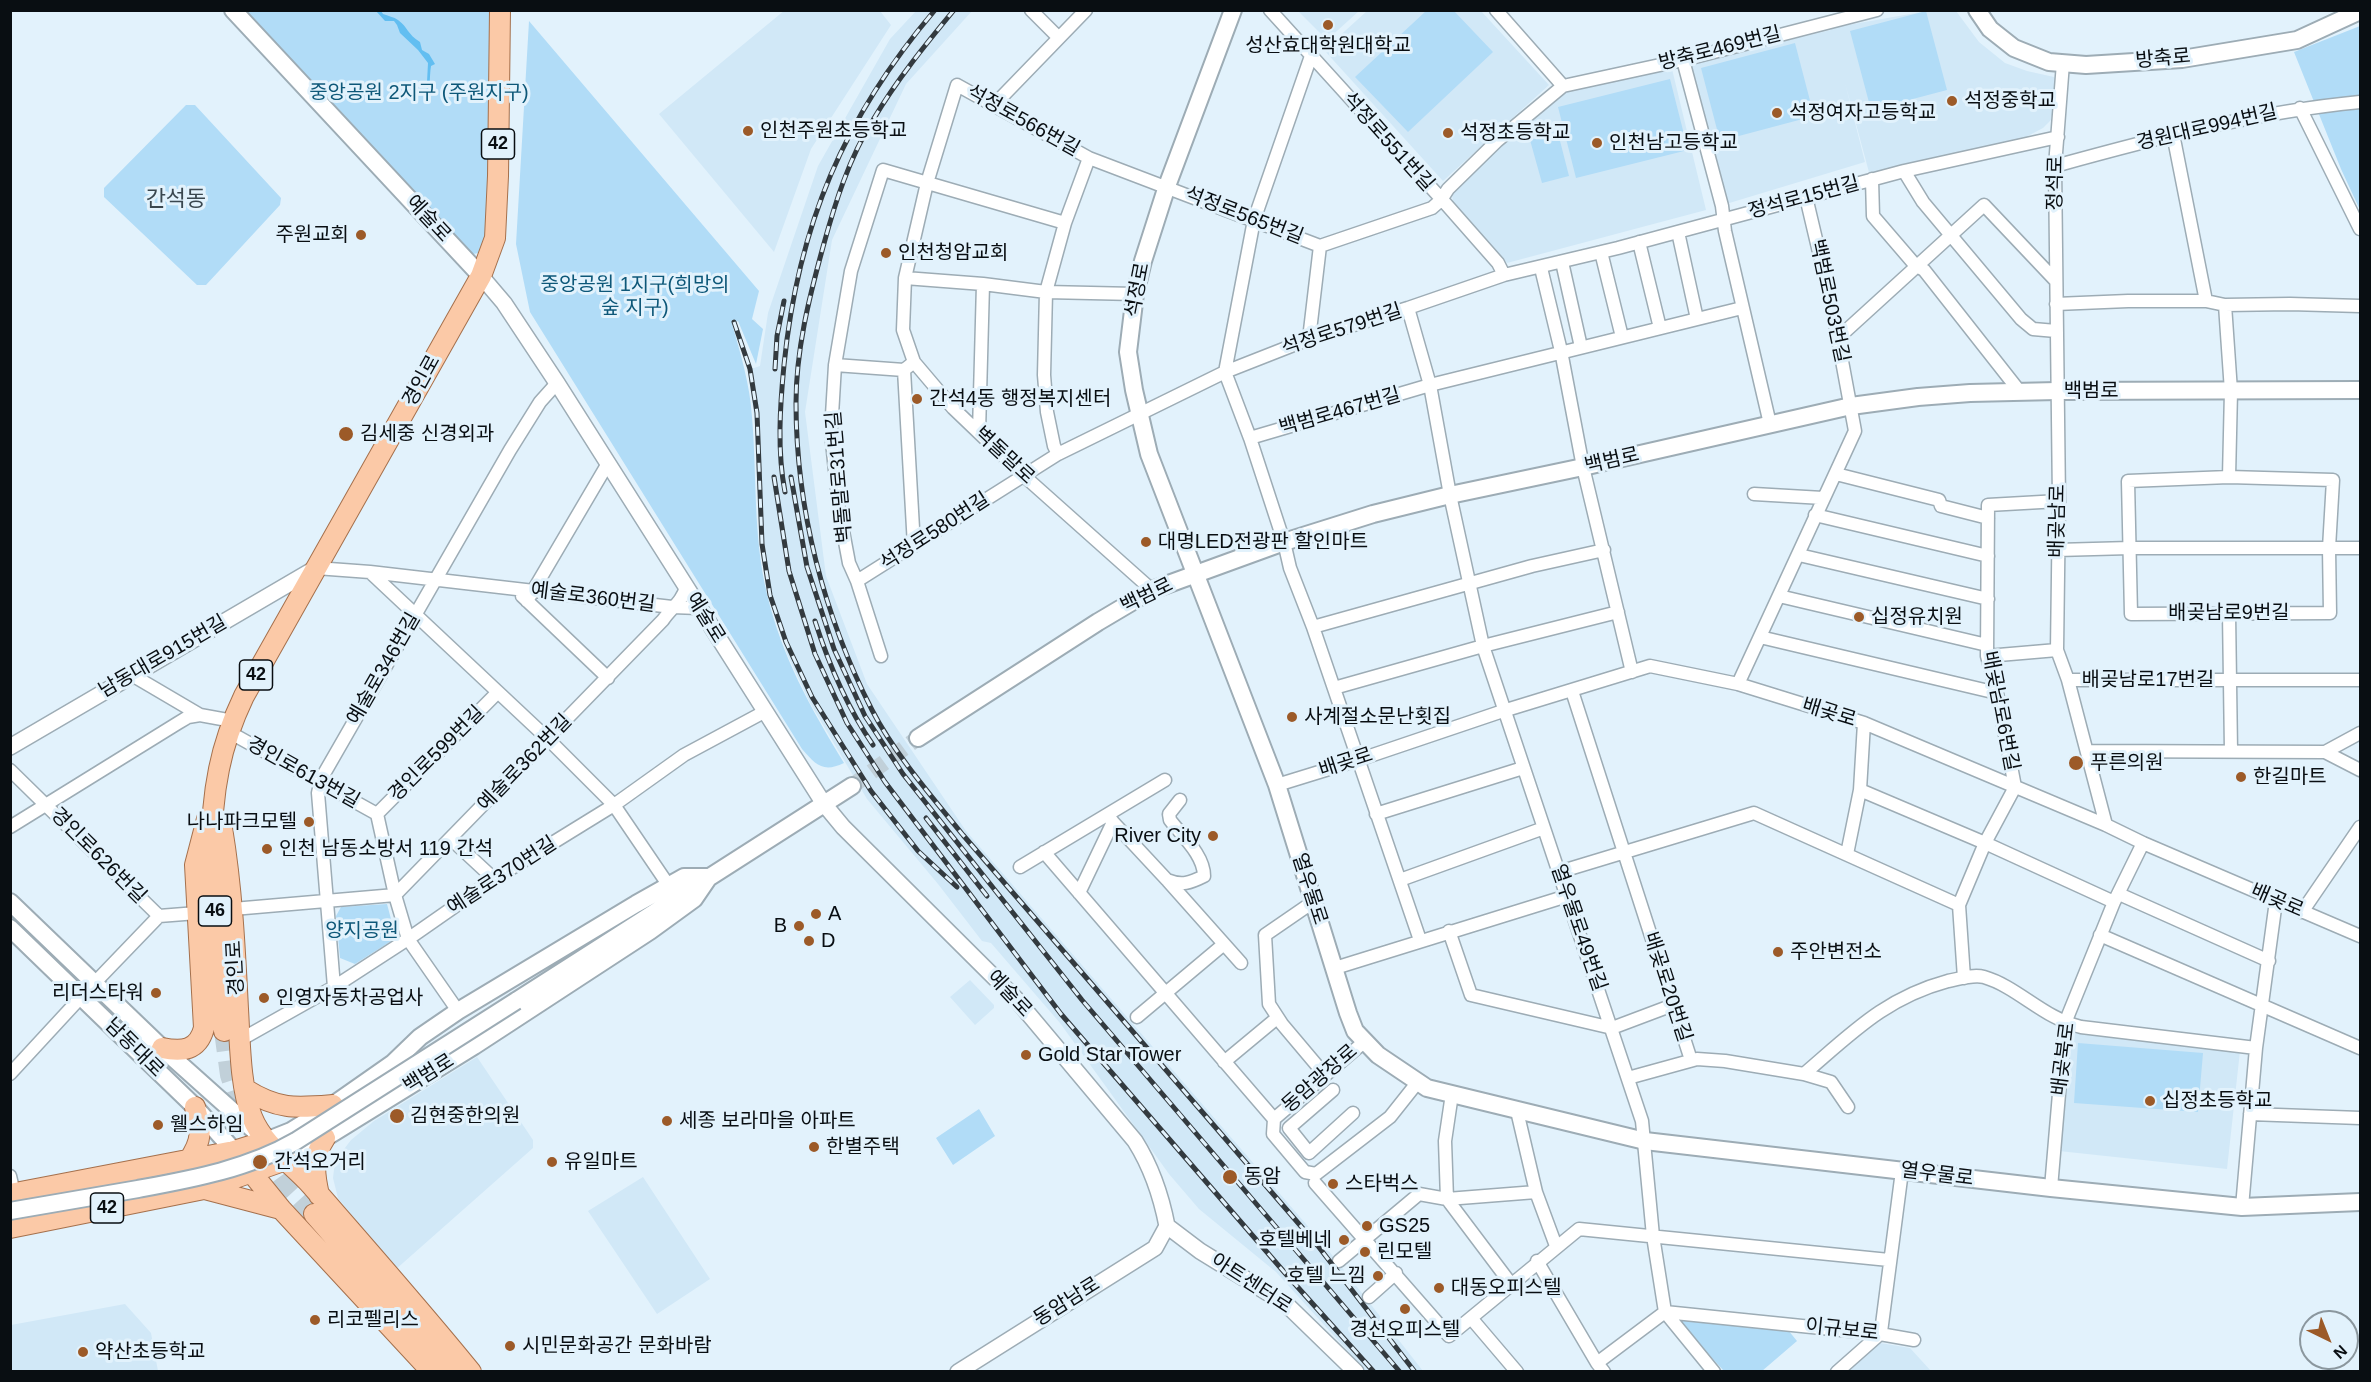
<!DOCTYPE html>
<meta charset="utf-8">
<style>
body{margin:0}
#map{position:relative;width:2371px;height:1382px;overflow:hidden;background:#e2f2fc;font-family:Arial,sans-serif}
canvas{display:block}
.frame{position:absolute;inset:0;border:12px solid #090e12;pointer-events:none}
.north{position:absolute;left:2299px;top:1310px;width:60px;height:60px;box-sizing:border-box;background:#e2f2fc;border:2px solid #8b979e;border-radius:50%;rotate:137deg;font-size:16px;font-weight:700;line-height:24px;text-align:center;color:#090e12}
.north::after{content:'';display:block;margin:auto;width:21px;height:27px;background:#9c5a28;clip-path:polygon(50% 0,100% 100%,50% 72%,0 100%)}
</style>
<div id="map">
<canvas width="2371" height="1382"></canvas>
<div class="frame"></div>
<div class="north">N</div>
</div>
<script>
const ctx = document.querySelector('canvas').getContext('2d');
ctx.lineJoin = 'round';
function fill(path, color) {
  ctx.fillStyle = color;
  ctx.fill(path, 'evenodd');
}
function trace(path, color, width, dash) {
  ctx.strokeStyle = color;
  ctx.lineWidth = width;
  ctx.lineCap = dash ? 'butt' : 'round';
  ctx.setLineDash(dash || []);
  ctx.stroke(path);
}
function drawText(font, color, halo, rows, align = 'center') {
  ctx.font = font + ' Arial,"Noto Sans KR",sans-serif';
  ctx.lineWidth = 6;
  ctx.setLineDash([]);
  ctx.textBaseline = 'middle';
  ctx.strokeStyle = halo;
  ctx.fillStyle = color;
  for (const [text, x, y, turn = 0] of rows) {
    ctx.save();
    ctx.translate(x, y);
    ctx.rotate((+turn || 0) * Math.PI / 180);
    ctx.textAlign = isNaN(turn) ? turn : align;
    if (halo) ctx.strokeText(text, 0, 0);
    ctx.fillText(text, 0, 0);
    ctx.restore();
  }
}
const built = new Path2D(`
 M785 10 880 11 891 25 811 149 774 252 659 114Z
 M916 11H972L906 84 832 240 805 412 826 576 867 684 966 831 1325 1246 1423 1371H1366L1276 1272 1199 1209 1169 1174 1060 1023 991 943 982 941 938 884 867 799 810 703 787 654 769 598 760 540 755 424 748 370 760 366 768 313 818 166 890 39Z
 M1298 11H1359L1327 40Z
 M1367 11H1481L1549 85 1443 181 1324 50Z
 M1927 11H1956L1979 42 2005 63 2027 71 2054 77 2058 82 2051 120 2043 128 2024 138 1870 176 1845 83 1865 162 1726 204 1688 64 1831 30V28Z
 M1672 69 1706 210 1507 263 1453 203 1452 194 1557 93Z
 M970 980 994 1005V1008L975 1025 950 997Z
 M2073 1033 2240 1051 2227 1169 2059 1151Z
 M477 1057 533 1140V1148L395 1270 338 1198 333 1178 335 1161 351 1140 374 1121Z
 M643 1177 710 1279 657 1314 588 1211Z
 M125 1304 151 1333 158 1371H11V1325Z
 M1880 1343 1910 1348 1931 1371 1847 1372Z`);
const green = new Path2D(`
 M233 11H500L495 238C487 247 482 255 469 254Z
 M1426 11H1454L1493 52 1408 132 1355 77Z
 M1926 11 1947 90 1871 110 1850 31Z
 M529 21 759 291 752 319 763 329 756 364 738 321 732 324C741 355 750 385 752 417 757 476 753 536 767 594 782 657 810 707 844 763 823 773 816 765 802 749L530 312 516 244Z
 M2360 26V210L2341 169 2294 52Z
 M1795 43 1814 116 1720 141 1701 68Z
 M1670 79 1688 150 1576 178 1558 107Z
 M186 105H195L281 198 280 205 206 285H197L104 197V188Z
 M1558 133 1569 176 1542 183 1530 140Z
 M387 904 396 938 355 964 340 958 336 916 341 907Z
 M2078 1043 2203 1053 2198 1112 2074 1103Z
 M979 1109 995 1136 953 1165 936 1138Z
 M1675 1318 1788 1330 1797 1341 1762 1371H1724Z`);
const water = new Path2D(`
 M376 11H381L383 14C388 16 394 17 398 20 408 27 407 34 420 42L422 50 429 54 435 64 431 66C429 78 431 91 426 101L428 63 418 50 400 33 397 25 394 21H385Z`);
const secondaryTunnel = new Path2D(`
 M852 786 918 738`);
const primaryTunnel = new Path2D(`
 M224 1031 230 1075 245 1121
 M263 1152 283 1180 314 1214`);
const minor = new Path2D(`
 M1031 10 1059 38
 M1270 10 1446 204 1498 263 1504 275
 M1496 10 1563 86
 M1311 56 1254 220 1225 372 1250 438 1284 542 1290 568 1313 627 1420 940
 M1683 60 1722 206 1725 231 1770 424
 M2063 63 2055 166 2059 501 2057 650 2068 680 2106 825
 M994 105 1086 10
 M2300 108 2360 229
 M2173 134 2206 301
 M2055 166C2156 138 2256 112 2360 102
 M1904 171 1923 202 2021 319 2033 329 2056 331
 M1872 179 1873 216 1916 266 1924 270 2020 392
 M1678 232 1697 319
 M1639 242 1660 328
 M1601 252 1622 337
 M1562 262 1581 347
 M1541 268 1561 351 1583 467 1632 672
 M905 278 983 284 1046 292 1135 294
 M2056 304 2128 301H2206L2225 305 2290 304 2360 306
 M2225 305 2231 391 2229 477
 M1408 308 1430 385 1450 495 1483 646 1642 1121 1653 1236 1665 1312 1714 1372
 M1838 338 1984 205 2055 280
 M1309 339 1320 246 1432 208 1441 200 1448 189 1497 141 1563 86 1683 60 1877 10
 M914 362 904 370 914 546
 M835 365 904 370
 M979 432 983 284
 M1250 438 1430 385 1742 308
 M1058 454 1054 446 1047 412 1044 375 1046 292 1065 223 1089 158
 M1836 474 1939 500 1941 506 1988 518
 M2229 477 2333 480 2329 548 2330 613 2131 614 2128 481Z
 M1754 494 1823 498
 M1815 515 1988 556
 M2057 550 2130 548H2360
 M1799 555 1988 599
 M316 568 370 572 548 739 614 805 669 886
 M370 572 672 607 699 608
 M857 581 1058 454 1225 372 1309 339 1408 308 1504 275 1618 248 1904 171 2058 137
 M1152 590 1023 475 953 408 914 362 903 330 905 278 927 183 957 85 1089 158 1320 246
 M522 596 608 678
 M1779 596 1987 645
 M527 601 607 465
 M2229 613 2231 751
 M1313 627 1532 566 1604 550
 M1760 637 1997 693
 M881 656 857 581 849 563 839 510 831 432 835 365 851 271 883 170 1065 223
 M1987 656 2057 650
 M132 675 200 715 233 721
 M2068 680H2360
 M1738 684 1855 431 1832 307 1806 197
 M1334 688 1483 646 1618 612
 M1572 691 1691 1060
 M229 732 377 814 395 895 408 939 458 1011
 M2087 751 2325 752 2360 770
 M2325 752 2360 733
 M10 770 159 916 197 913
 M1277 785 1358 760 1503 711 1650 666 1738 684 1864 723 2106 825 2143 843 2360 936
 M1860 790 1985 843 2114 902
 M377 814 497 693
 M1376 814 1523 768
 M1113 822 1167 880C1182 886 1190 883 1204 876 1204 855 1182 836 1170 820L1169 814 1180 800
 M10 827 178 723 188 717 200 715
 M451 839 494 879
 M1044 852 1274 1119
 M1847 854 1860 790 1864 723
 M1020 867 1165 780
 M1559 872 1754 813 1959 905
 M1400 880 1544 828
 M1168 881 1241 963
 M1079 893 1113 822 1110 818
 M2119 894 2269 961
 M1313 902 1265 935 1269 1004 1282 1024 1325 1075
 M233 909 395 895 663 620C671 608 682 602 686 587
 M2302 912 2360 827
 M1449 931 1471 995 1612 1028 1673 1005
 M2100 935 2360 1048
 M1335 968 1567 896
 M1964 978 1959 905 1985 843 2015 787 1997 693 1987 656 1988 505 2059 501
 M334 987 318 793 321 779 510 450 540 402 557 383
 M1137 1017 1224 944
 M240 1040 334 987 408 939 494 879 614 805 684 755 764 712
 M1364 1042 1274 1119 1273 1134 1305 1172 1316 1174 1390 1117 1417 1083
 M1224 1062 1277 1018
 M10 1074 82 996 159 916
 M1804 1074C1852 1033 1885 998 1948 981 1959 979 1973 974 1984 977 2018 987 2043 1018 2081 1027L2256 1048
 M1628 1078 1697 1059 1725 1061 1804 1074 1831 1082 1848 1107
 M1333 1090 1289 1128 1309 1153 1353 1113
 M1452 1094 1445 1141 1447 1199 1511 1284
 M1517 1111 1536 1192 1556 1246
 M2250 1114 2360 1118
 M10 1176 14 1193
 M1315 1183 1449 1336 1579 1229 1889 1260
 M2051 1188 2065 1023 2114 902 2143 843
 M2242 1207 2256 1048 2276 901
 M1339 1261 1419 1194 1447 1199 1536 1192
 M1537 1261 1597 1363 1604 1372
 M1369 1297 1396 1273
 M1471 1318 1517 1372
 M1881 1332 1902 1171
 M1597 1363 1665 1312 1880 1334 1914 1340
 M1837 1372 1880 1334`);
const tertiary = new Path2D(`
 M481 276 504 303 557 383 824 804 843 827 1016 999 1135 1141C1152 1168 1161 1195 1167 1226
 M10 747 316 568
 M1167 1226 1200 1251 1286 1304 1356 1372
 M958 1372 1155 1248 1167 1226`);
const secondary = new Path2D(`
 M233 10 481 276
 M1233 10 1167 186 1143 261 1135 294 1128 352 1134 390 1149 454 1277 785 1348 1013 1355 1031 1378 1055 1427 1088 1645 1141 2051 1188 2242 1207 2360 1202
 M1977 10 1990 29 2014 48 2049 62 2086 65 2182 59 2297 40 2360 11
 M918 738 1098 622 1152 590 1284 542 1373 514 1450 495 1583 467 1851 406 1918 397 1970 393 2057 391 2360 390
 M10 902 162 1048 266 1141 291 1131 333 1105 393 1063 420 1037 458 1011 636 904 684 877H709
 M10 928 195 1107 234 1151
 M516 1001 852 786
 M286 1160 325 1138 474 1046 650 931 694 899 709 877`);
const primary = new Path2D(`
 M222 828C232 888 235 949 238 1009 240 1042 240 1087 252 1117 263 1145 291 1163 311 1185 365 1247 419 1308 471 1372
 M224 1031C218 947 202 852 219 769 224 744 233 719 244 696L481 276 495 238 498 176 500 10
 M162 1048C182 1052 198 1051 204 1028L195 865 207 819
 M245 1089C278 1110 296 1108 333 1105
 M234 1151 281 1209 432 1372
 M189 1160C203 1139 201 1131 195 1107
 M205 1189 281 1209
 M10 1194 234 1151 266 1141
 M319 1195C314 1173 312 1158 325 1138
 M314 1214 452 1372
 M10 1228 204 1189 286 1160`);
const rail = new Path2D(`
 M954 10C925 45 896 81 873 120 849 158 835 203 823 247 809 298 796 350 796 403 796 509 824 616 872 710 894 753 932 797 963 835L1318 1246 1415 1372
 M734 322 750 369 757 413 762 544 770 595 786 642 812 697 871 791 918 851 957 887
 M775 369 777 336 784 301
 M774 477 789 571 815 654 847 723 885 782 1061 1014 1285 1273 1374 1372
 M791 477 807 567 834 649 865 716 903 774 1082 1000 1400 1372
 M785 492C777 451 780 406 784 365 798 225 844 117 935 10
 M815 621C829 665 847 707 873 745
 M926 818 987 896`);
const secondaryBridge = new Path2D(`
 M10 1211C53 1204 95 1196 138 1189 192 1179 248 1169 296 1141L516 1001`);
const markers = [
 [1328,25,6,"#9c5a28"],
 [1952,101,6,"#9c5a28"],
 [1777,113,6,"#9c5a28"],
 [748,131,6,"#9c5a28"],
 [1448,133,6,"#9c5a28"],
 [1597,143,6,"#9c5a28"],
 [361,235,6,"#9c5a28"],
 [886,253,6,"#9c5a28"],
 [917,399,6,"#9c5a28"],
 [346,434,8,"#9c5a28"],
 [1146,542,6,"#9c5a28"],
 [1859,617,6,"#9c5a28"],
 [1292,717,6,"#9c5a28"],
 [2076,763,8,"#9c5a28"],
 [2241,777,6,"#9c5a28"],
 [309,822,6,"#9c5a28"],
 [1213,836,6,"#9c5a28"],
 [267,849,6,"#9c5a28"],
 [816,914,6,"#9c5a28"],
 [799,926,6,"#9c5a28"],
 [809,941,6,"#9c5a28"],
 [1778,952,6,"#9c5a28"],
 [156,993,6,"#9c5a28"],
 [264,998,6,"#9c5a28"],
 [1026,1055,6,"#9c5a28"],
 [2150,1101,6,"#9c5a28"],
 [397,1116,8,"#9c5a28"],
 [667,1121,6,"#9c5a28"],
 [158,1125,6,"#9c5a28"],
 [814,1147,6,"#9c5a28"],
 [260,1162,8,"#9c5a28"],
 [552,1162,6,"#9c5a28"],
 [1230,1177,8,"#9c5a28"],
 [1333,1184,6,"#9c5a28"],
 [1367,1226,6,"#9c5a28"],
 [1344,1240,6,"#9c5a28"],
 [1365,1252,6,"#9c5a28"],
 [1378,1276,6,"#9c5a28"],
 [1439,1288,6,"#9c5a28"],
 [1405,1309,6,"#9c5a28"],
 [315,1320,6,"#9c5a28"],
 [510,1346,6,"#9c5a28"],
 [83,1352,6,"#9c5a28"]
];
const shields = [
 [498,144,33],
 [256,675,33],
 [215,911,33],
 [107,1208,33]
];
const shieldNames = [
 ["42",498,144],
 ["42",256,675],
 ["46",215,911],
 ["42",107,1208]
];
const poiNames = [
 ["성산효대학원대학교",1328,46,"center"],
 ["석정중학교",1964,101],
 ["석정여자고등학교",1789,113],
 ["인천주원초등학교",760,131],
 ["석정초등학교",1460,133],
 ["인천남고등학교",1609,143],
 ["주원교회",349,235,"right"],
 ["인천청암교회",898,253],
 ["간석4동 행정복지센터",929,399],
 ["김세중 신경외과",360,434],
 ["대명LED전광판 할인마트",1158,542],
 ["십정유치원",1871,617],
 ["사계절소문난횟집",1304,717],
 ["푸른의원",2090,763],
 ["한길마트",2253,777],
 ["나나파크모텔",297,822,"right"],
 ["River City",1201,836,"right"],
 ["인천 남동소방서 119 간석",279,849],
 ["A",828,914],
 ["B",787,926,"right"],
 ["D",821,941],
 ["주안변전소",1790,952],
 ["리더스타워",144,993,"right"],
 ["인영자동차공업사",276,998],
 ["Gold Star Tower",1038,1055],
 ["십정초등학교",2162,1101],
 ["김현중한의원",410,1116],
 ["세종 보라마을 아파트",679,1121],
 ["웰스하임",170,1125],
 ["한별주택",826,1147],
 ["간석오거리",274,1162],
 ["유일마트",564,1162],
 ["동암",1244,1177],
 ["스타벅스",1345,1184],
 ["GS25",1379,1226],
 ["호텔베네",1332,1240,"right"],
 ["린모텔",1377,1252],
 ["호텔 느낌",1366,1276,"right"],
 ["대동오피스텔",1451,1288],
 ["리코펠리스",327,1320],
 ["경선오피스텔",1405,1330,"center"],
 ["시민문화공간 문화바람",522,1346],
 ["약산초등학교",95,1352]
];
const streetNames = [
 ["방축로469번길",1720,49,-14],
 ["방축로",2163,59,-5],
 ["석정로566번길",1023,121,29],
 ["경원대로994번길",2207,128,-13],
 ["석정로551번길",1388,142,48],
 ["정석로",2056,183,-89],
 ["정석로15번길",1804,198,-15],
 ["석정로565번길",1244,216,21],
 ["예술로",428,219,47],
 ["석정로",1138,290,-79],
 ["백범로503번길",1829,301,78],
 ["석정로579번길",1342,330,-18],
 ["경인로",422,381,-61],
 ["백범로",2091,391],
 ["백범로467번길",1340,412,-16],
 ["벽돌말로",1004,456,43],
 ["백범로",1612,461,-13],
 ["벽돌말로31번길",840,477,-95],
 ["배곶남로",2058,521,-89],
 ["석정로580번길",935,532,-33],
 ["백범로",1147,596,-26],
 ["예술로360번길",593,598,7],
 ["배곶남로9번길",2229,613],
 ["예술로",705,618,58],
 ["남동대로915번길",163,657,-30],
 ["예술로346번길",384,669,-60],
 ["배곶남로17번길",2148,680],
 ["배곶남로6번길",2000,711,79],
 ["배곶로",1829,713,17],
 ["경인로599번길",437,754,-45],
 ["예술로362번길",525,763,-46],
 ["배곶로",1346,763,-18],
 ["경인로613번길",303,773,29],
 ["경인로626번길",98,856,45],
 ["예술로370번길",502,876,-33],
 ["열우물로",1309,889,72],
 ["배곶로",2277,901,23],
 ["열우물로49번길",1578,928,71],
 ["경인로",236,968,-93],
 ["배곶로20번길",1667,987,72],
 ["예술로",1009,994,47],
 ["남동대로",134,1048,45],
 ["배곶북로",2064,1059,-83],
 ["백범로",429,1074,-32],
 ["동암광장로",1320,1079,-41],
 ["열우물로",1937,1175,7],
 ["아트센터로",1251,1284,33],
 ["동암남로",1067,1302,-32],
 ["이규보로",1842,1330,6]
];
const parkNames = [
 ["중앙공원 2지구 (주원지구)",419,93],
 ["중앙공원 1지구(희망의",635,285],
 ["숲 지구)",635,308],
 ["양지공원",362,931]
];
const quarterNames = [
 ["간석동",176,200]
];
fill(built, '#d1e8f7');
fill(green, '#b1dcf7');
fill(water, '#62bef1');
trace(secondaryTunnel, '#c1d0d9', 16, [16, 8]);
trace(primaryTunnel, '#c1d0d9', 20, [20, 10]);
trace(minor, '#9dacb5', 15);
trace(tertiary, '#9dacb5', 18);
trace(secondary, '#9dacb5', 20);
trace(primary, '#a5704c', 22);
trace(minor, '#fff', 12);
trace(tertiary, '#fff', 15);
trace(secondary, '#fff', 16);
trace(primary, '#fbc9a7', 20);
trace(rail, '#333a3f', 5);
trace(rail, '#e2f2fc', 3, [9]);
trace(secondaryBridge, '#9dacb5', 20, []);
trace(secondaryBridge, '#fff', 16);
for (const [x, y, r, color] of markers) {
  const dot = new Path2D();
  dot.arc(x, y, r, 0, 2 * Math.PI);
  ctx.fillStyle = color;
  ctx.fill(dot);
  trace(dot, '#e2f2fc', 2);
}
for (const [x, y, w] of shields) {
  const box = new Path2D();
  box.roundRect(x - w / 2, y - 15, w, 30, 4.5);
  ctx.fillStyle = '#e2f2fc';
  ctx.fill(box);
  trace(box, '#090e12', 1.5);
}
drawText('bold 18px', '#090e12', null, shieldNames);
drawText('20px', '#090e12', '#e2f2fc', poiNames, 'left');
drawText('20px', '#090e12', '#e2f2fc', streetNames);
drawText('20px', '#0d5778', '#e2f2fc', parkNames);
drawText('22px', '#3a474f', '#e2f2fc', quarterNames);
</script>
